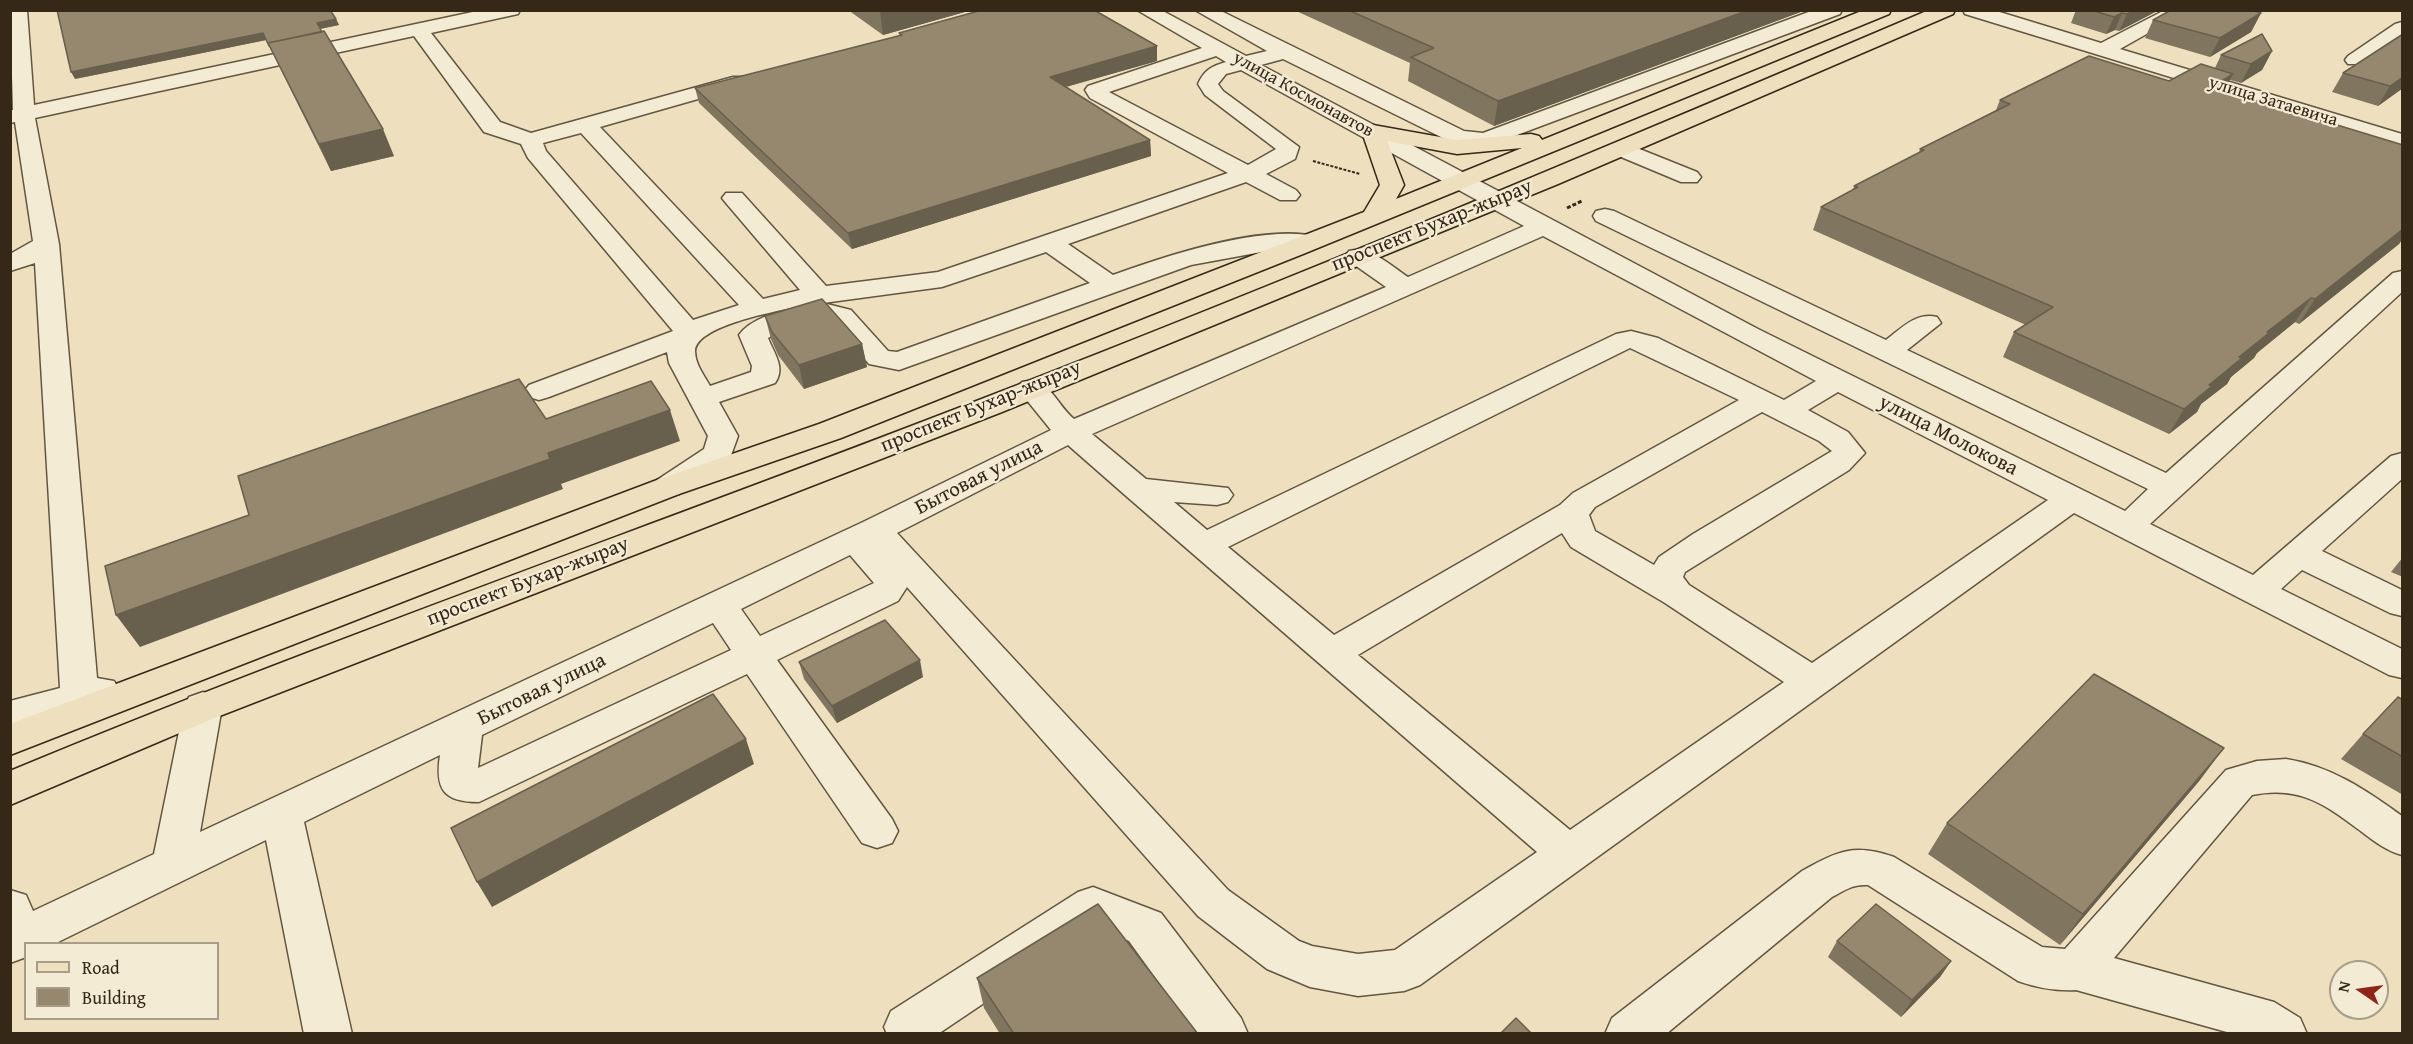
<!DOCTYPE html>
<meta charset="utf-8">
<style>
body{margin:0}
#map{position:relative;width:2413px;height:1044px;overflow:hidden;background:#eee0be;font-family:"Gentium Book Plus",serif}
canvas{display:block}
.frame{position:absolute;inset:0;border:12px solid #352817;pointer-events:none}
.legend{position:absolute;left:24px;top:942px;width:195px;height:78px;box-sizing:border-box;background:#f4ebd5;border:2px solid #a89d89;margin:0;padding:8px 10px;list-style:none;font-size:18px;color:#352817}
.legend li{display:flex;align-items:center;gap:12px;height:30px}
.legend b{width:30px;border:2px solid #a89d89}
.north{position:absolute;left:2329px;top:960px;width:60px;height:60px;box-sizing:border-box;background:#f4ebd5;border:2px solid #a89d89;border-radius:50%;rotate:283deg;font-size:16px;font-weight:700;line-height:24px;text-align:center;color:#352817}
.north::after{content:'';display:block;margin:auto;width:21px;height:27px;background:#8f2418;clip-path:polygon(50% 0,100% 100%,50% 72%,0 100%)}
</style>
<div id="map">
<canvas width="2413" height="1044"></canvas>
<div class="frame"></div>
<ul class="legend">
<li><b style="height:8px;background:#eee0be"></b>Road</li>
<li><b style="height:16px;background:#95886e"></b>Building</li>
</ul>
<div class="north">N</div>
</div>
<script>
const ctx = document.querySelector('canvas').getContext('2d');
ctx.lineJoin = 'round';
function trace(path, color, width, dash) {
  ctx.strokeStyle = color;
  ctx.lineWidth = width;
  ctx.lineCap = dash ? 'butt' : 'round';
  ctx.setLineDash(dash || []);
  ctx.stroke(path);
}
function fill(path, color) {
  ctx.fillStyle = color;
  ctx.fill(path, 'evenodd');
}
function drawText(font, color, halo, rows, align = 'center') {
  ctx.font = font + ' "Gentium Book Plus",serif';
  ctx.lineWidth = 4.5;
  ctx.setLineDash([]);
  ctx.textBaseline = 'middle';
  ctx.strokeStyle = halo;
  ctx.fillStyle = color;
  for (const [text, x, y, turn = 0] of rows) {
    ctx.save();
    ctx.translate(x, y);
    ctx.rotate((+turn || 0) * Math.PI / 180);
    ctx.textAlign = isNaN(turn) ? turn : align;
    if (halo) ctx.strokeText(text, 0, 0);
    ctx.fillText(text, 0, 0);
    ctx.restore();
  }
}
const pathFar1 = new Path2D(`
 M1313 161 1360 174`);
const path = new Path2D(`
 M1567 208 1582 201`);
const minor = new Path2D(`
 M10 10H27L34 105 482 10H520L518 14 431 33 500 122 531 133 733 77H747L750 81 747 85 600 127 763 299 800 290 726 203 722 198 726 193H742L826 286 938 272 1228 173 1090 98 1085 90 1088 86 1202 48 1137 10H1161L1246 56 1267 51 1195 10H1219L1464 131 1483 133 1814 10H1842L1840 14 1485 147 1451 142 1283 59 1261 65 1758 329 2125 511 2148 489 1596 221 1593 216 1596 211 1605 209 1614 211 1886 340C1902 328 1916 312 1937 317L1941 323 1907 350 2166 473 2393 273 2402 271V292L2150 524 2253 575 2391 456 2402 453V479L2322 551 2402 590V616L2390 613 2302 570 2281 589 2402 649V678L2389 675 2074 513 1420 985 1404 991 1358 996 1310 987 1267 969 1198 916 907 587 898 601 777 660 892 819 898 831 892 843 877 848 862 843 747 674 479 802C443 802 435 789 440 755L304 822 352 1034H304L266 840 54 944H26V957L10 963V890L26 895 33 911 154 854 184 707 189 697 203 692 217 697 222 707 200 832 863 522 1051 430 1017 388 1022 382C1049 375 1055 403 1074 419L1386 287 1349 261 1345 256 1349 251C1370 245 1391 266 1408 277L1524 226 1241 70 1226 74 1218 84 1223 91 1299 147 1295 159 1266 174 1296 190 1300 195 1296 200H1280L1246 182 1068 244 1113 275C1165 256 1265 223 1319 237L1323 242 1319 247 1267 251 1191 265 899 370 869 364 843 333 828 319C806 319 787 327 768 338 774 353 786 368 775 383L719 402 738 436 729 461 679 494 668 497 657 494 652 487 657 480 704 449 708 436 669 363 667 352 549 397 539 400 529 397 524 391 529 385 673 331 528 158 521 144 484 132 414 36 35 118 59 244 97 678 114 681 120 691 114 701 10 731V701L60 688 35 263 10 271V254L33 241 15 122 10 123V110H13ZM1216 56 1226 62C1212 66 1204 70 1198 84L1205 95 1276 149 1248 165 1109 92ZM581 133 739 305 693 320 546 151 543 143ZM1543 236 1816 381 1784 400 1658 338 1631 331 1616 334 1207 530 1174 502 1217 505 1228 502 1233 495 1228 488 1146 479 1092 434ZM1046 252 1090 283 897 352 888 351 851 310 823 303 942 287ZM800 306H802C782 311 752 317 739 335L752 366 751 372 710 386C704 375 695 364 695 351 696 325 779 311 800 306ZM1630 348 1739 400 1573 493 1560 505 1334 635 1228 547ZM1838 392 2048 500 1812 663 1689 585 1683 577 1685 572 1849 470 1865 453 1848 432 1808 410ZM1762 412 1819 441 1832 451 1693 534 1659 557 1654 565 1595 531 1589 515 1595 507ZM1068 445 1125 495 1537 852 1395 950 1358 954 1312 946 1299 941 1228 890 897 533ZM1562 533 1571 547 1665 603 1784 682 1570 830 1358 655ZM850 555 874 583 760 636 741 609ZM713 623 731 650 478 768 482 735Z
 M1963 10H1993L2101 43 2165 10H2189L2120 49 2402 134V148L1965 14Z
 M2402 22V36L2362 64H2348L2345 60 2348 56 2395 24Z
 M1622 142 1697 172 1701 177 1697 182H1681L1614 154 1611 149 1614 144Z
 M2286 759C2331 766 2366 790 2402 816V855C2387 851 2375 842 2362 832 2326 805 2300 785 2252 795L2114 958 2274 1002 2300 1018 2307 1034H2234L2076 990C2055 991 2038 988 2018 981L1868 885C1853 884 1845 890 1832 897L1666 1034H1605L1612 1018 1802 871C1837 851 1855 843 1894 857L2042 947 2065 949 2226 770 2257 761Z
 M1093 887 1161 913 1241 1018 1248 1034H1196L1129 941 1097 927 938 1034H887L884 1027 891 1011 1078 892Z`);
const major = new Path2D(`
 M1864 10H1891L1889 14 1303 254 841 438 679 494 10 755V724L657 480 819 424 1364 212 1380 185 1362 132 1365 127 1373 125 1457 140 1531 134 1539 136 1542 140ZM1387 141 1457 154 1522 148 1396 199 1404 185Z
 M1929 10H1955L1953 14 1558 184 1002 412 217 717 10 805V771C330 638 656 525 979 400 1298 277 1614 144 1929 10Z`);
const wall = new Path2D(`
 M848 10H972L883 35Z
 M1294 10H1806L1494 126 1408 81 1410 63Z
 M2076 10H2159L2119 31 2115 30 2106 34 2071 23Z
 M2261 13 2251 32 2210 57 2145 38 2153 20Z
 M336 19 339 25 320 29 394 156 331 171 266 40 75 79Z
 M899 33 1157 46V61L1066 87 1150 140 1151 156 852 249 699 103 695 88 900 36Z
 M2403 34V88L2378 106 2332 92 2343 73Z
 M2272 51 2262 70 2241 83 2230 80 2224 90 2403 145V238L2399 244 2299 324 2295 322 2257 353 2254 358 2231 377 2227 384 2201 404 2197 412 2169 434 2003 357 2014 332 2026 325 1813 230 1821 207 1853 190 1854 186 1919 153 1920 149 1996 110 2000 100 2169 81 2215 68 2221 55Z
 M765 316 862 344 867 367 804 389 778 355 771 339Z
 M2403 557V577L2391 572Z
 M799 662 923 677 837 723 804 679Z
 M2403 700V795L2341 759 2363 734Z
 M2200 780 2060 945 1928 854 1947 823Z
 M1837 941 1951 961 1940 977 1901 1017 1828 957Z
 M977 978 1198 1034H1000L984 1008Z`);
const shadedWall = new Path2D(`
 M881 10H972L883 35 880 11Z
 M1749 10H1806L1494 126 1498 101Z
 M2135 10H2159L2119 31 2127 14Z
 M2122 13 2115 30 2106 34 2114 17Z
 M2261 13 2251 32 2210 57 2220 38Z
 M336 19 339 25 319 29 317 23Z
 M263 33 266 40 75 79 71 72Z
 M1157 46V61L1051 91 1050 77Z
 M2272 51 2262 70 2241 83 2251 64Z
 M2233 74 2222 95 2212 87Z
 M2403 77V88L2378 106 2390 86Z
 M383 129 394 156 331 171 319 144Z
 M1150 140 1151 156 852 249 848 233Z
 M2403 229V238L2399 244 2299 324 2315 299Z
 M2311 298 2295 322 2257 353 2254 358 2231 377 2227 384 2201 404 2197 412 2169 434 2184 409 2239 357 2267 332Z
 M862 344 867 367 804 389 799 365Z
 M670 410 680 441 561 484 563 489 140 647 116 615 548 453Z
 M920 660 923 677 837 723 832 706Z
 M746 739 754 764 492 907 477 882Z
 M2224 748 2200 780 2060 945 2083 914Z
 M1951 961 1940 977 1901 1017 1912 1000Z`);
const building = new Path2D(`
 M57 10H330L336 19 317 23 322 32 268 43 269 46 263 33 71 72Z
 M982 10H1094L1157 46 1050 77 1150 140 848 233 695 88 902 35 899 33Z
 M1348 10H1749L1498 101 1411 57 1434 48Z
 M2091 10H2135L2127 14 2122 13 2114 17Z
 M2171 10H2251L2261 13 2220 38 2153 20Z
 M324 31 383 129 319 144 268 43Z
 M2262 34 2272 51 2251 64 2221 55Z
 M2403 34V77L2390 86 2343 73Z
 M2089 56 2169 81 2201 64 2233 74 2212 87 2403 145V229L2315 299 2311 298 2267 332 2269 333 2239 357 2242 358 2209 385 2212 386 2184 409 2014 332 2053 307 1821 207 1858 187 1854 186 1924 150 1920 149 2010 104 2000 100Z
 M822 299 862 344 799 365 772 332 765 316Z
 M519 379 546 419 651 381 670 410 548 453 550 459 116 615 105 566 249 515 238 476Z
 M885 620 920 660 832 706 799 662Z
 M2094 674 2224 748 2083 914 1947 823Z
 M713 694 746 739 477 882 451 828Z
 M2398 697 2403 700V757L2363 734Z
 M1098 904 1198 1034H1014L977 978Z
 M1876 904 1951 961 1912 1000 1837 941Z
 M1516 1018 1532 1034H1500Z`);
const farStreetnames = [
 ["улица Космонавтов",1303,95,29],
 ["улица Затаевича",2273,102,17]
];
const streetNames = [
 ["проспект Бухар-жырау",1432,226,-22],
 ["проспект Бухар-жырау",981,407,-22],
 ["улица Молокова",1948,436,27],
 ["Бытовая улица",979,478,-27],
 ["проспект Бухар-жырау",528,582,-21],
 ["Бытовая улица",542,690,-26]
];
trace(minor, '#635641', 3);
trace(major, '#352817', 3);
trace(pathFar1, '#352817', 2, [3, 1.5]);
trace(path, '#352817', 3, [4, 2]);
fill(minor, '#f4ebd5');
fill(major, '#eee0be');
fill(wall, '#80755f');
fill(shadedWall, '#685f4d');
fill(building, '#95886e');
trace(building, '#685f4d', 1.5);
drawText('18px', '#352817', '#f4ebd5', farStreetnames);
drawText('21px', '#352817', '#f4ebd5', streetNames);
</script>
